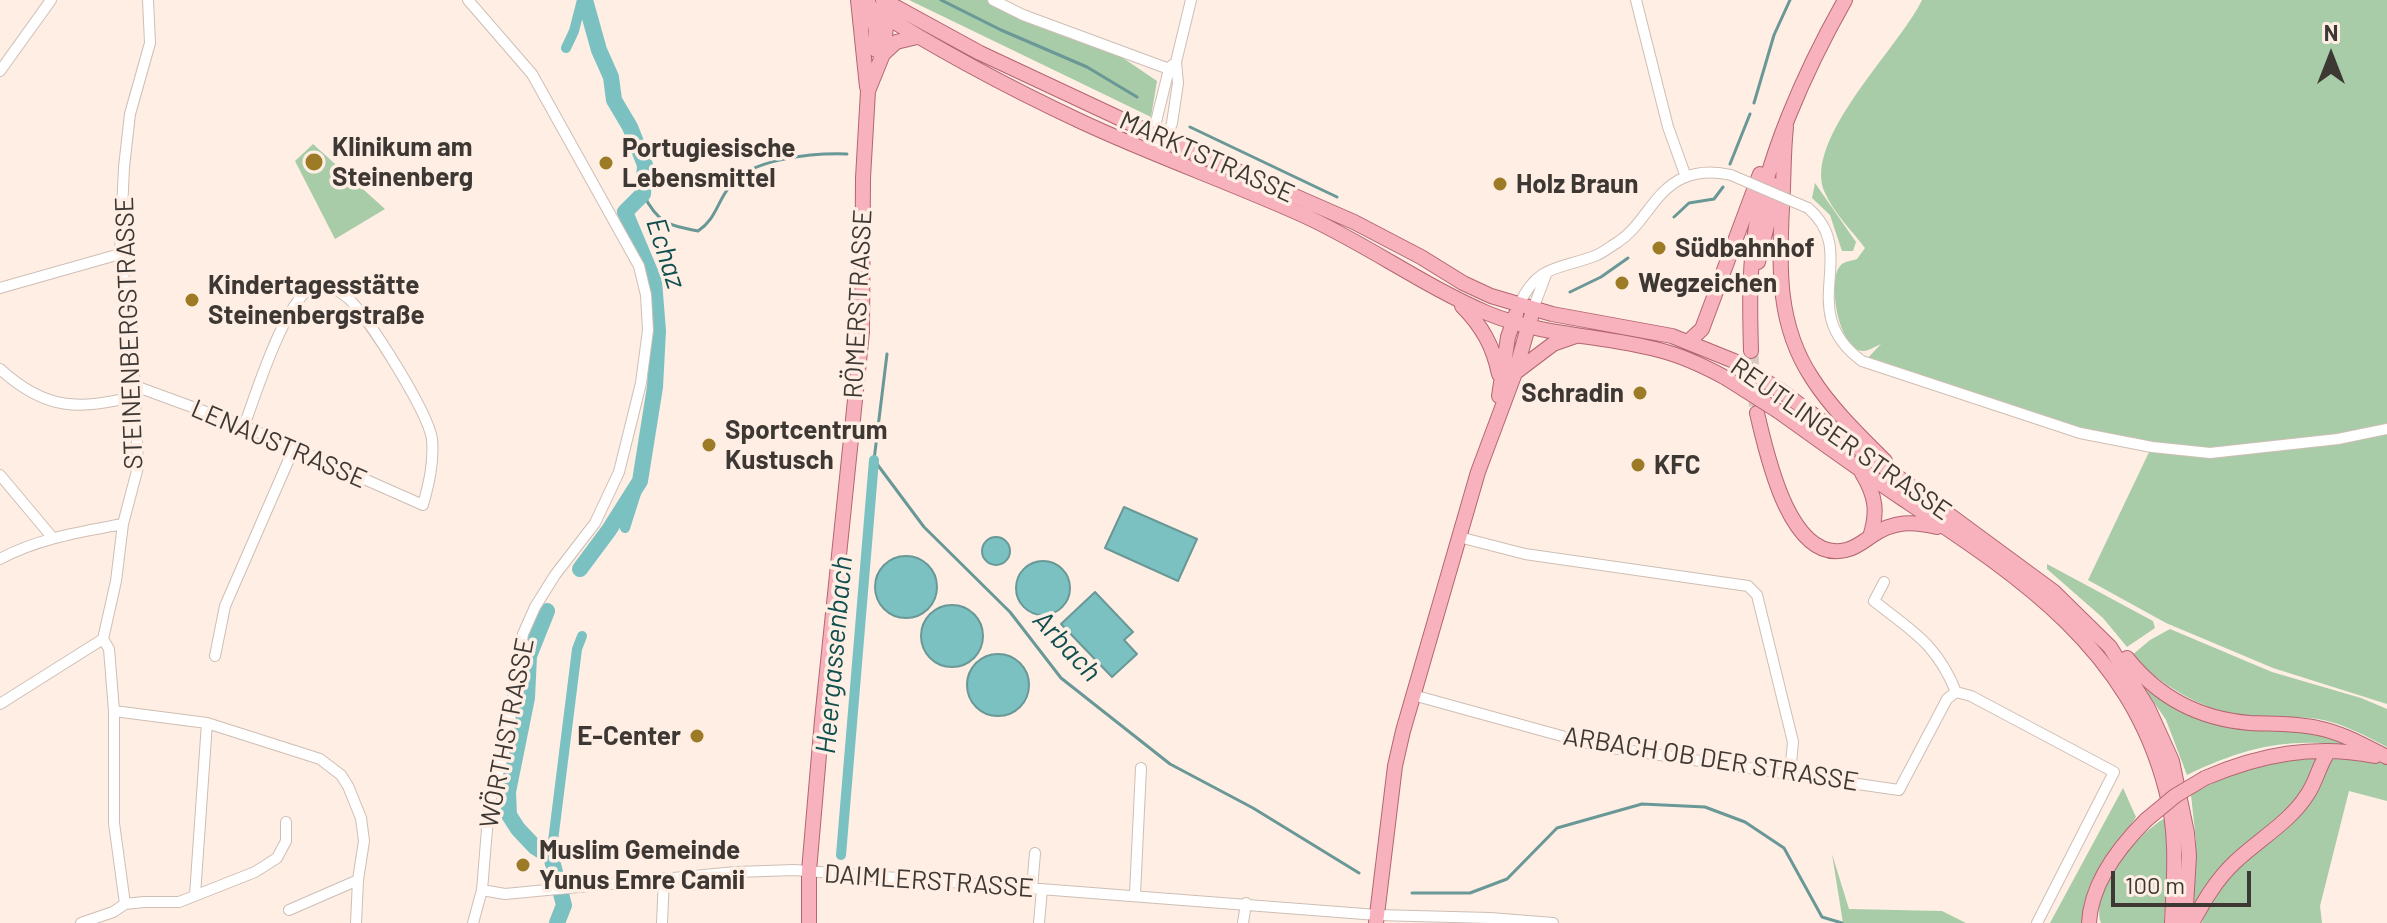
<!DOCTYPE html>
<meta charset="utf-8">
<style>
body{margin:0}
#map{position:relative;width:2387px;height:923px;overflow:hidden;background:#ffeee4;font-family:Barlow,sans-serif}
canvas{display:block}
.north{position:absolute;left:2291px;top:16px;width:80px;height:80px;-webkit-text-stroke:6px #ffeee4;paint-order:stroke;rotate:0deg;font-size:22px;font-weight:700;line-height:32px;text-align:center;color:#3e3834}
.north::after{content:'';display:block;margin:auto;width:28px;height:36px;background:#3e3834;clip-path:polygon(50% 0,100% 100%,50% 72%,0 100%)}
.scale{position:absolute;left:2111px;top:871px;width:140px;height:36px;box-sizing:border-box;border:4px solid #3e3834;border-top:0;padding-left:10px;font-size:24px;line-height:28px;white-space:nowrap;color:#3e3834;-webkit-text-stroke:6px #ffeee4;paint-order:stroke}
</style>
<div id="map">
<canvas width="2387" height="923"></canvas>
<div class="north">N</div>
<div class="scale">100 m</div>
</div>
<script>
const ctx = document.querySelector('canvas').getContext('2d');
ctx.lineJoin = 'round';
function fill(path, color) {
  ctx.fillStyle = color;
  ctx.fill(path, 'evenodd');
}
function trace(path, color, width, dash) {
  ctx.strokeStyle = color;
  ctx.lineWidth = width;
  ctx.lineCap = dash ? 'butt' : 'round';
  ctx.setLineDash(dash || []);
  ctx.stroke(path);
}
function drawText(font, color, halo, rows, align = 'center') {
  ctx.font = font + ' Barlow,sans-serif';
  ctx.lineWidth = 7;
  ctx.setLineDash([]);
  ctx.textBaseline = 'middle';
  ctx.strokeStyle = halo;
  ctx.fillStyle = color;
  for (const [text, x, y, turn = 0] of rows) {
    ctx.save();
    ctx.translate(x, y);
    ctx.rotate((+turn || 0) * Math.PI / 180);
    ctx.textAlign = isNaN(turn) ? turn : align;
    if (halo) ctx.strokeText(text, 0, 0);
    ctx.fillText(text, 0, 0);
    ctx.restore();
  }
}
const green = new Path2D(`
 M909 0H991L1098 41 1157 81 1151 117Z
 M1922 0H2387V428L2211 451 2081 432 1865 361 1881 344C1876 346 1869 351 1863 351 1839 350 1827 282 1840 266 1844 261 1852 261 1857 259L1865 248C1852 231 1834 213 1825 193 1801 140 1900 47 1922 0Z
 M313 144 385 209 335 239 295 161Z
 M1815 183 1856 242 1853 251H1842L1830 215 1812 198Z
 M2387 430V704L2273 668 2166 623 2088 580 2151 448 2210 454Z
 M2047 564 2153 621 2155 628 2127 647 2103 618 2047 569Z
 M2170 629 2272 672 2361 698 2387 709V747C2365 736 2343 723 2318 719 2298 716 2277 719 2256 717 2204 712 2170 691 2131 656L2150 640Z
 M2145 689 2163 701 2302 729 2363 748C2293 736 2250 745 2187 775L2166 720Z
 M2320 755 2310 778 2293 805 2223 864 2193 909 2196 841 2191 795C2234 769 2272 763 2320 755Z
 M2344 756 2387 763V801L2349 791 2320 906 2322 923H2202L2208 904 2230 873 2279 832 2328 761Z
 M2123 788 2136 817 2089 888 2082 923H2050Z
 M2165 818 2170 850 2164 923H2101C2090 888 2136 835 2165 818Z
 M1832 854 1849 909 1942 911 1966 923H1843Z`);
const water = new Path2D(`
 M1124 507 1197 539 1178 581 1105 548Z
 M982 551a14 14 0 1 1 28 0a14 14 0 1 1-28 0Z
 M875 587a31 31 0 1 1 62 0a31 31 0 1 1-62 0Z
 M1016 588a27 27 0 1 1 54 0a27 27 0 1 1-54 0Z
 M1095 592 1133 632 1124 640 1137 654 1112 677 1061 624Z
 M921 636a31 31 0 1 1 62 0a31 31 0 1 1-62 0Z
 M967 685a31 31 0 1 1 62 0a31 31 0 1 1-62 0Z`);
const stream = new Path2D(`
 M941 0 1001 30 1087 67 1137 97
 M1754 103 1774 35 1790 0
 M1190 127 1337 197
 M1730 164 1750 114
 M643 194C658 223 667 225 698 231 716 219 717 202 730 186 750 158 815 153 847 154
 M1674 217 1689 203 1714 199 1723 187
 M1570 292 1601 277 1628 258
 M887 354 874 460 924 527 1010 612 1061 678 1170 764 1253 808 1359 873
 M1412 893H1470L1507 879 1557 828 1642 804 1705 807 1745 822 1784 848 1822 917 1842 923`);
const canal = new Path2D(`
 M566 48 574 31 582 0
 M625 528 640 481
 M841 855 874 460
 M551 857 577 649 582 636`);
const river = new Path2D(`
 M580 569 609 530 640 481 655 387 658 331 654 281 625 212 643 194 645 165 630 127 614 100 611 77 599 50 585 0
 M547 611 529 656 527 698 508 792 509 815 518 829 535 847 551 857 564 905 557 923`);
const majorTunnel = new Path2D(`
 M1751 351 1756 406`);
const minor = new Path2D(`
 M468 0 532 74 639 266 646 295 648 330 641 383 619 472 595 523 555 575 535 607 523 634 506 745 489 805 482 890 473 923
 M993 0 1023 15 1169 69
 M1636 0 1668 127 1686 177
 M0 71 51 0
 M1152 138 1169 69 1172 65
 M1152 152 1166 139 1172 123 1178 83 1176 62 1191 0
 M1808 208C1862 254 1793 310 1862 361L2080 433 2152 447 2210 453 2338 439 2387 429
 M0 288 120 254
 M1519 305C1538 263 1560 270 1597 255 1604 252 1611 246 1618 242 1644 225 1654 191 1683 178 1699 171 1714 171 1731 175
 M1533 309 1547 272
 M0 369C46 411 79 410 136 396
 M135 386 244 426 423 505C429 483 434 463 432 439 428 412 369 318 348 298 339 291 327 282 315 286 286 295 255 397 244 426
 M0 475 52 537
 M1459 537 1525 554 1748 586 1757 595 1793 742 1790 773
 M0 559C39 538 81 532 123 524
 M1884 582 1874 601C1912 631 1937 644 1956 692
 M215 656 225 606 293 450
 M1413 695 1598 746 1899 790 1947 699 1956 692 1971 696 2114 772 2037 923
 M0 704 103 639
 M114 711 207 723 320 759 341 775 348 786 361 818 364 841 358 880 356 923
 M1032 889 1035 853
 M482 890 505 894 736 872 794 870 1377 915 1490 918 1553 923
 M1135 894 1141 768
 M195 895 207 723
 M125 904 114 823V711L109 649 103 639 116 581 123 524 138 467 132 329 120 254 124 167 130 114 150 43 148 0
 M289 910 358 880
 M81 923 113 912 125 904 144 902H179L255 872 277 858 286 841V822
 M662 923 664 878
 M1039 923 1042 889
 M1243 923 1246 903`);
const major = new Path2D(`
 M858 0 867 87
 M859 0C931 46 1005 86 1082 122 1155 156 1232 183 1305 216 1368 245 1424 286 1487 313 1542 336 1602 335 1659 350 1683 356 1704 366 1726 378
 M883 0 980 53 1153 134 1354 222 1421 257 1463 283 1491 296 1552 314 1672 336 1734 361
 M869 4 876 30V50
 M883 54 896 42 917 37
 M1786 127C1783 154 1784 180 1782 207 1779 267 1777 325 1812 378 1831 408 1859 435 1885 461
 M1758 262 1777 185
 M1462 306C1482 326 1493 346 1499 374
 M1689 341 1702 329 1760 174
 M1751 351C1750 315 1749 276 1754 240 1764 161 1806 69 1845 0
 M1516 372 1553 344 1576 336
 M1781 391 2054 592 2110 647 2148 708 2172 761 2187 833 2189 856 2185 923
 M1499 396 1508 337 1516 314
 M1778 411C1820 441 1861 471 1903 499 2019 576 2129 647 2166 790 2178 834 2174 878 2172 923
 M1757 413C1766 451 1789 564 1846 550 1856 548 1864 541 1873 535 1894 521 1912 521 1937 527
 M1862 473C1876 496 1878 512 1870 537
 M2127 658C2158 697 2200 719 2250 723 2273 724 2296 723 2318 728 2343 733 2365 746 2387 757
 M2205 778C2261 754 2315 744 2375 756
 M809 923V871L822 720 862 332 863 178 868 91 883 54 887 18
 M1376 923 1395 766 1403 731 1478 472 1515 373 1531 317
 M2089 923C2091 883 2119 847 2146 820
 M2192 923C2204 901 2216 880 2235 862 2258 840 2290 822 2307 795 2317 781 2319 764 2329 751`);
const minorBridge = new Path2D(`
 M1731 175 1808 208`);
const majorBridge = new Path2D(`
 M1734 361 1781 391
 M1726 378 1778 411
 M2146 820 2175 796 2205 778`);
const markers = [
 [314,162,10,"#9d7b26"],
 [606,163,8,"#9d7b26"],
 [1500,184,8,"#9d7b26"],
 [1659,248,8,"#9d7b26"],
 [1622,283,8,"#9d7b26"],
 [192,300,8,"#9d7b26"],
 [1640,393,8,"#9d7b26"],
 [709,445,8,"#9d7b26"],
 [1638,465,8,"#9d7b26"],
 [697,736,8,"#9d7b26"],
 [523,865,8,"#9d7b26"]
];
const poiNames = [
 ["Klinikum am",332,147],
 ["Steinenberg",332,177],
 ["Portugiesische",622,148],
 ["Lebensmittel",622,178],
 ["Holz Braun",1516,184],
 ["Südbahnhof",1675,248],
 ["Wegzeichen",1638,283],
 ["Kindertagesstätte",208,285],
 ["Steinenbergstraße",208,315],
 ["Schradin",1624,393,"right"],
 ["Sportcentrum",725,430],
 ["Kustusch",725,460],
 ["KFC",1654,465],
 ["E-Center",681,736,"right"],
 ["Muslim Gemeinde",539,850],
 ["Yunus Emre Camii",539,880]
];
const streetNames = [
 ["MARKTSTRASSE",1207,157,24],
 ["RÖMERSTRASSE",858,304,-87],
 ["STEINENBERGSTRASSE",129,333,-92],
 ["REUTLINGER STRASSE",1841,439,35],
 ["LENAUSTRASSE",279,444,23],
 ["WÖRTHSTRASSE",507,733,-79],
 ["ARBACH OB DER STRASSE",1711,759,9],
 ["DAIMLERSTRASSE",929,881,4]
];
const waterNames = [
 ["Echaz",666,253,72],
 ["Arbach",1067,646,47],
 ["Heergassenbach",834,655,-85]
];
fill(green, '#a8cca7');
fill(water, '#7bc1c2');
trace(water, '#699897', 2);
trace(stream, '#699897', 3);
trace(canal, '#7bc1c2', 10);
trace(river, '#7bc1c2', 16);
trace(majorTunnel, '#d8cac1', 14, [14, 7]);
trace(minor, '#cebeb4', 12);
trace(major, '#b36670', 16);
trace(minor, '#fff', 10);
trace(major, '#f7b2bd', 14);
trace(minorBridge, '#cebeb4', 12, []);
trace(majorBridge, '#b36670', 16, []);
trace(minorBridge, '#fff', 10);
trace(majorBridge, '#f7b2bd', 14);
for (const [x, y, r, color] of markers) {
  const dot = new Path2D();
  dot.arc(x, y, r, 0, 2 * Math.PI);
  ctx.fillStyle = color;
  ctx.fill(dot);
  trace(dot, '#ffeee4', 3);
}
drawText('bold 26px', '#3e3834', '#ffeee4', poiNames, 'left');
drawText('26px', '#3e3834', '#ffeee4', streetNames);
drawText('italic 28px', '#0f4f4f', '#ffeee4', waterNames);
</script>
